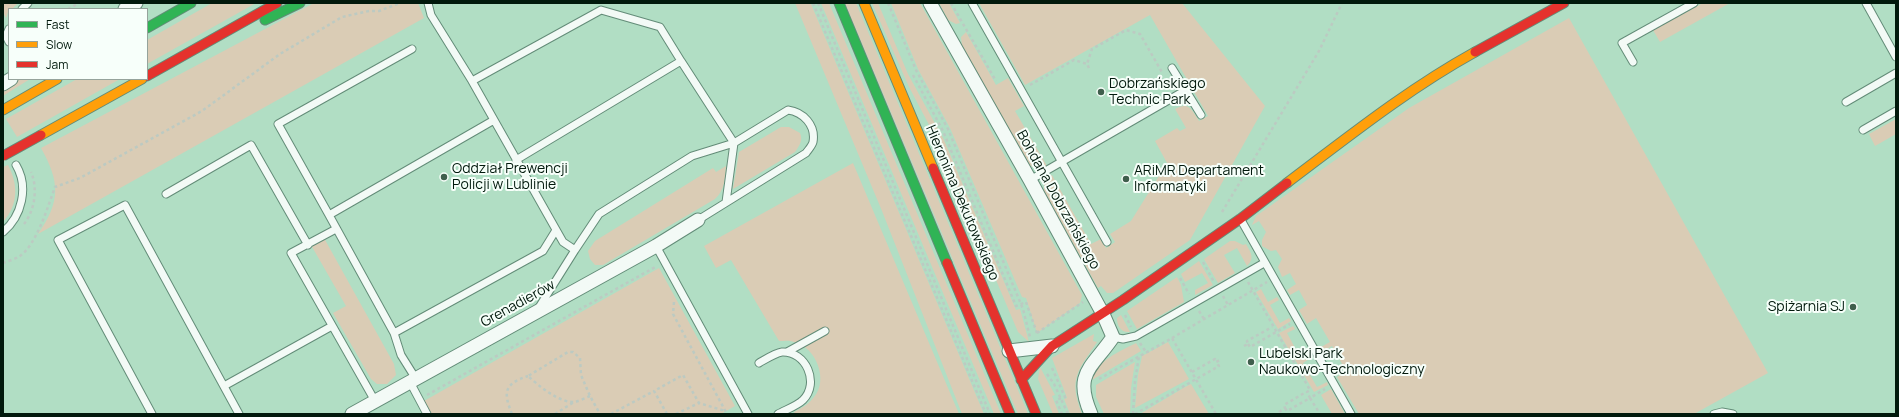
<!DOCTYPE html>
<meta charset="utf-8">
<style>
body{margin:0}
#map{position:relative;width:1899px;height:417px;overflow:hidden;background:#b1dec4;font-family:Manrope,sans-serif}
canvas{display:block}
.frame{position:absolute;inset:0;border:4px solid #01190c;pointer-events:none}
.legend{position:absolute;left:8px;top:8px;width:140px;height:72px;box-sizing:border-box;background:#f7fffa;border:1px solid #95a39b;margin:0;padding:5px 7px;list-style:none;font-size:12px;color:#01190c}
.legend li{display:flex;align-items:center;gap:8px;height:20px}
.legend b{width:20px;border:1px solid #95a39b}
</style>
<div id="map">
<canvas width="1899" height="417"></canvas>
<div class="frame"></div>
<ul class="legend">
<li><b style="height:5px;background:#30b455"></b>Fast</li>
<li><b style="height:5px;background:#ff9f0a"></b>Slow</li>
<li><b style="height:5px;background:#e5322d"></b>Jam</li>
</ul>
</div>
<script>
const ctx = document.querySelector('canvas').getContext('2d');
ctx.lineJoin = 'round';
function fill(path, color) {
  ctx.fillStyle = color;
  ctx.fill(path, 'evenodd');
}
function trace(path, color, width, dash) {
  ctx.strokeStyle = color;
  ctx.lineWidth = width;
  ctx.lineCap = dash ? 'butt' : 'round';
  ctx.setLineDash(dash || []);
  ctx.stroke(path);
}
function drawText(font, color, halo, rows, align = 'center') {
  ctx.font = font + ' Manrope,sans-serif';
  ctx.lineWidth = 4;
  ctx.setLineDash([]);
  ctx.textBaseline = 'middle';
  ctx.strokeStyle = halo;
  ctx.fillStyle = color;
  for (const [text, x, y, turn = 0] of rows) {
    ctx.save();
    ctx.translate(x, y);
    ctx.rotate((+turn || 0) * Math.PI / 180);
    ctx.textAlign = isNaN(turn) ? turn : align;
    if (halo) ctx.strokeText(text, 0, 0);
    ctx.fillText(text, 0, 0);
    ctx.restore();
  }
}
const green = new Path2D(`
 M3 3H18L12 9H9L6 18 3 12Z
 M212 3H256L147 64V40Z
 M314 3H418L424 18 38 234C61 201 60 182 41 148Z
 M795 3 811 4 984 414H962L882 211Z
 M821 3H829L1001 414H994Z
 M845 3H856L1028 414H1018Z
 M872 3H878L908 74 944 140 1016 310 1020 309 1029 342 1018 332 936 138 909 87Z
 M891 3H920L1082 295 1080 303 1037 333 1026 298 1022 297 950 128 918 69Z
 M939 3H949L960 23 956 24 948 20Z
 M979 3H1182L1265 106 1190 240 1113 293H1107L1101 286 1098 288 1044 192V182L1052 175 1091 244 1101 239 1106 248 1115 242 1110 234 1131 221 1167 163 1155 141 1177 128 1180 131 1186 128 1175 109C1189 101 1192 110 1199 121L1208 116 1150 15 1025 85Z
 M1703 3H1730L1660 42 1653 30Z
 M1569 18 1768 373 1694 414H1359L1337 377 1346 371 1332 346 1323 351 1321 347 1330 342 1316 318 1307 324 1299 310 1307 305 1299 290 1290 295 1287 290 1296 284 1290 273 1282 277 1278 267 1282 259 1276 250 1271 251 1262 246V240L1266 232 1259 221 1252 225 1256 216 1409 108Z
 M966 32 996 85 1008 78 1024 106 1015 111 1047 166 1039 170 1029 165 962 46 961 37Z
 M19 79H30L3 96V89Z
 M77 79H120L17 137 6 119Z
 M1896 119V134L1875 146 1869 134Z
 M781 127H789L800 133C803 140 800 145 795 152L733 189 739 152Z
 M853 163 959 414H795L794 412C802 408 809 404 814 397 829 380 816 347 794 342 789 340 783 341 779 341L731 260 716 268 704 246Z
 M8 165C18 184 19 204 3 222V167Z
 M726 166C725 178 725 190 715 199L603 265H595L590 259 588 251 595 241 713 168 716 172Z
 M324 238 394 364 396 375 387 384H377L371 379 333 313 346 306 311 245Z
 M1230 241H1235L1243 245 1246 244C1251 253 1255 258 1247 266L1237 248 1224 255 1235 273 1218 283 1204 259Z
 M1199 261 1213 285 1195 295V290L1208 283 1202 273 1185 282 1181 274Z
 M659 268 735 406 721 414H431L424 401Z
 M1177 277 1181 285 1184 302 1137 329 1127 311Z
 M1261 289 1268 302 1277 297 1279 300 1270 305 1280 323 1289 318 1291 321 1278 329 1256 292Z
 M1121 315 1130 332C1121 333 1117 326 1117 318Z
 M1293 326 1295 329 1287 333 1301 359 1310 354 1312 357 1303 363 1317 387 1327 382 1328 385 1314 392 1279 333Z
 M1094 334 1093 341 1097 342C1078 371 1068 378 1082 414H1070L1064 399 1067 398 1052 358Z
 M1168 342 1189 379 1135 408 1138 375 1142 356Z
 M1136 343 1141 351 1092 380C1097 360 1119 352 1136 343Z
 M1135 362 1131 388 1130 414H1104L1096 397V385Z
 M1040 367 1055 395 1052 396 1059 414H1053L1038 379Z
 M1191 384 1209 414H1140L1185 387Z
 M1331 389 1345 414H1332L1321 395Z`);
const path = new Path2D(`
 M813 3 986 414
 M818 3 990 414
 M888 3 916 70 948 129 1023 309 1030 337
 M951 3 996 81
 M68 9 79 3
 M1089 68 1087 64 1092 49 1126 30 1140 34 1163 74
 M913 75 943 131 1016 306 1026 302 1038 336
 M1030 85 1074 60 1087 64
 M1222 212 1319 51 1342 3
 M24 224C35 210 38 188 31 172
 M1203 262 1214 282
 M3 263C8 261 16 259 20 256 37 244 48 206 55 187L80 178 202 111 280 54 342 17 369 11H379L400 3
 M1180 278 1189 294
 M1248 282 1310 390 1307 392 1310 398 1325 389
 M1223 296 1228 305
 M674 302 673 314 727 414
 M1199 311 1204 319
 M1125 315 1131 327
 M1037 333 1083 302
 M1172 338 1267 282
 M1140 343 1146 352
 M1248 344 1250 347 1290 324
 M1244 346 1248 344 1247 341 1272 327
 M1052 368 1065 397 1056 400 1062 414
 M1192 372 1215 359 1216 362 1220 360
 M1047 374 1054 384 1068 414
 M1099 379 1172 338 1216 414
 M427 395 657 266
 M590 396C585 398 579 401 575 402 559 403 539 386 528 376L568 352H573L580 358 581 375 590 396 600 414
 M1285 408 1287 411 1310 398 1320 414
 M1279 412 1285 408 1284 405 1306 392
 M512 414C503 392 504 384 528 376
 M555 414 574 402
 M611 414 654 391
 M667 414 654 391 683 375 699 403 725 411
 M676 414 699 403
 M1133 414 1135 381 1139 356
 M1135 414 1219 366 1216 362`);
const lane = new Path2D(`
 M428 3 431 15 472 81 563 242 575 250
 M972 3 1107 242
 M1866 3 1896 57
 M22 9 28 3
 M9 29 6 36 9 42
 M1633 62 1622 43 1694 3
 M1172 68 1201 115
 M472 81 601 10 660 27 681 61
 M1846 102 1896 73
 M494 120 329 215 394 333 543 251 556 230
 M1863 130 1896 111
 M516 160 681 61 734 143 788 110C803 112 816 125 813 142 812 146 808 150 806 153L698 220
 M1030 180 1186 90
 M166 194 251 145 308 245
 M329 215 278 124 412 49
 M1241 220 1351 414
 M336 229 291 253 375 401
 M3 232C22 216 29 187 16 165
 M656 246 748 414
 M538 309 575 250 599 214 692 156 734 143 726 202
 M394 333 401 355 416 379
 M1113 337 1123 339 1136 336 1264 263
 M787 352 825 331
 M759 363C766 359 775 353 782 352 806 351 820 383 803 400 797 406 785 410 778 414
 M410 382 427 414
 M224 386 332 326
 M152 414 58 240 125 205 239 414
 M1714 414 1722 412 1733 414`);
const street = new Path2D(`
 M930 3 1030 180 1103 314 1113 337C1092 368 1073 373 1091 414
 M125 9 136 3
 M3 84 11 79
 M1009 351 1052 346
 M352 414 656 246 698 220`);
const fast = new Path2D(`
 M839 3 947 263
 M265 20 300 3
 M147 28 191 3`);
const slow = new Path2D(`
 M864 3 933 168
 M3 110 57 79
 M41 135 142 79
 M1287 183C1348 137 1408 89 1475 52`);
const jam = new Path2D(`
 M1475 52 1564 3
 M147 76 277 3
 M933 168 1036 414
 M947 263 1010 414
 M1021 380 1052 346 1123 300 1240 219 1287 183`);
const jamBridge = new Path2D(`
 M3 156 41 135`);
const markers = [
 [1101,92,4,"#3f5e4c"],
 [444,177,4,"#3f5e4c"],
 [1126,179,4,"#3f5e4c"],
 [1853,307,4,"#3f5e4c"],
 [1251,362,4,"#3f5e4c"]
];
const poiNames = [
 ["Dobrzańskiego",1109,84],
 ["Technic Park",1109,100],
 ["Oddział Prewencji",452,169],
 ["Policji w Lublinie",452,185],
 ["ARiMR Departament",1134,171],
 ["Informatyki",1134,187],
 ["Spiżarnia SJ",1845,307,"right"],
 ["Lubelski Park",1259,354],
 ["Naukowo-Technologiczny",1259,370]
];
const streetNames = [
 ["Bohdana Dobrzańskiego",1058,200,61],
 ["Hieronima Dekutowskiego",962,203,67],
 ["Grenadierów",518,304,-29]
];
fill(green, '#daccb5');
trace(lane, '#638c78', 9);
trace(street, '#638c78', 15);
trace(fast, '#638c78', 11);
trace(slow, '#638c78', 11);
trace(jam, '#638c78', 11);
trace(path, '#bccac2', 2.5, [3, 3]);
trace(lane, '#f3faf6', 7);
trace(street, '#f3faf6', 13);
trace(fast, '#30b455', 9);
trace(slow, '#ff9f0a', 9);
trace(jam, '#e5322d', 9);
trace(jamBridge, '#638c78', 11, []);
trace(jamBridge, '#e5322d', 9);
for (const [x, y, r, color] of markers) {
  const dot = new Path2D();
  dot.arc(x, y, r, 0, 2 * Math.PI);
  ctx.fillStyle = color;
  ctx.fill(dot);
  trace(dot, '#f7fffa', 1.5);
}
drawText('14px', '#01190c', '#f7fffa', poiNames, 'left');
drawText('14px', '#01190c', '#f7fffa', streetNames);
</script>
